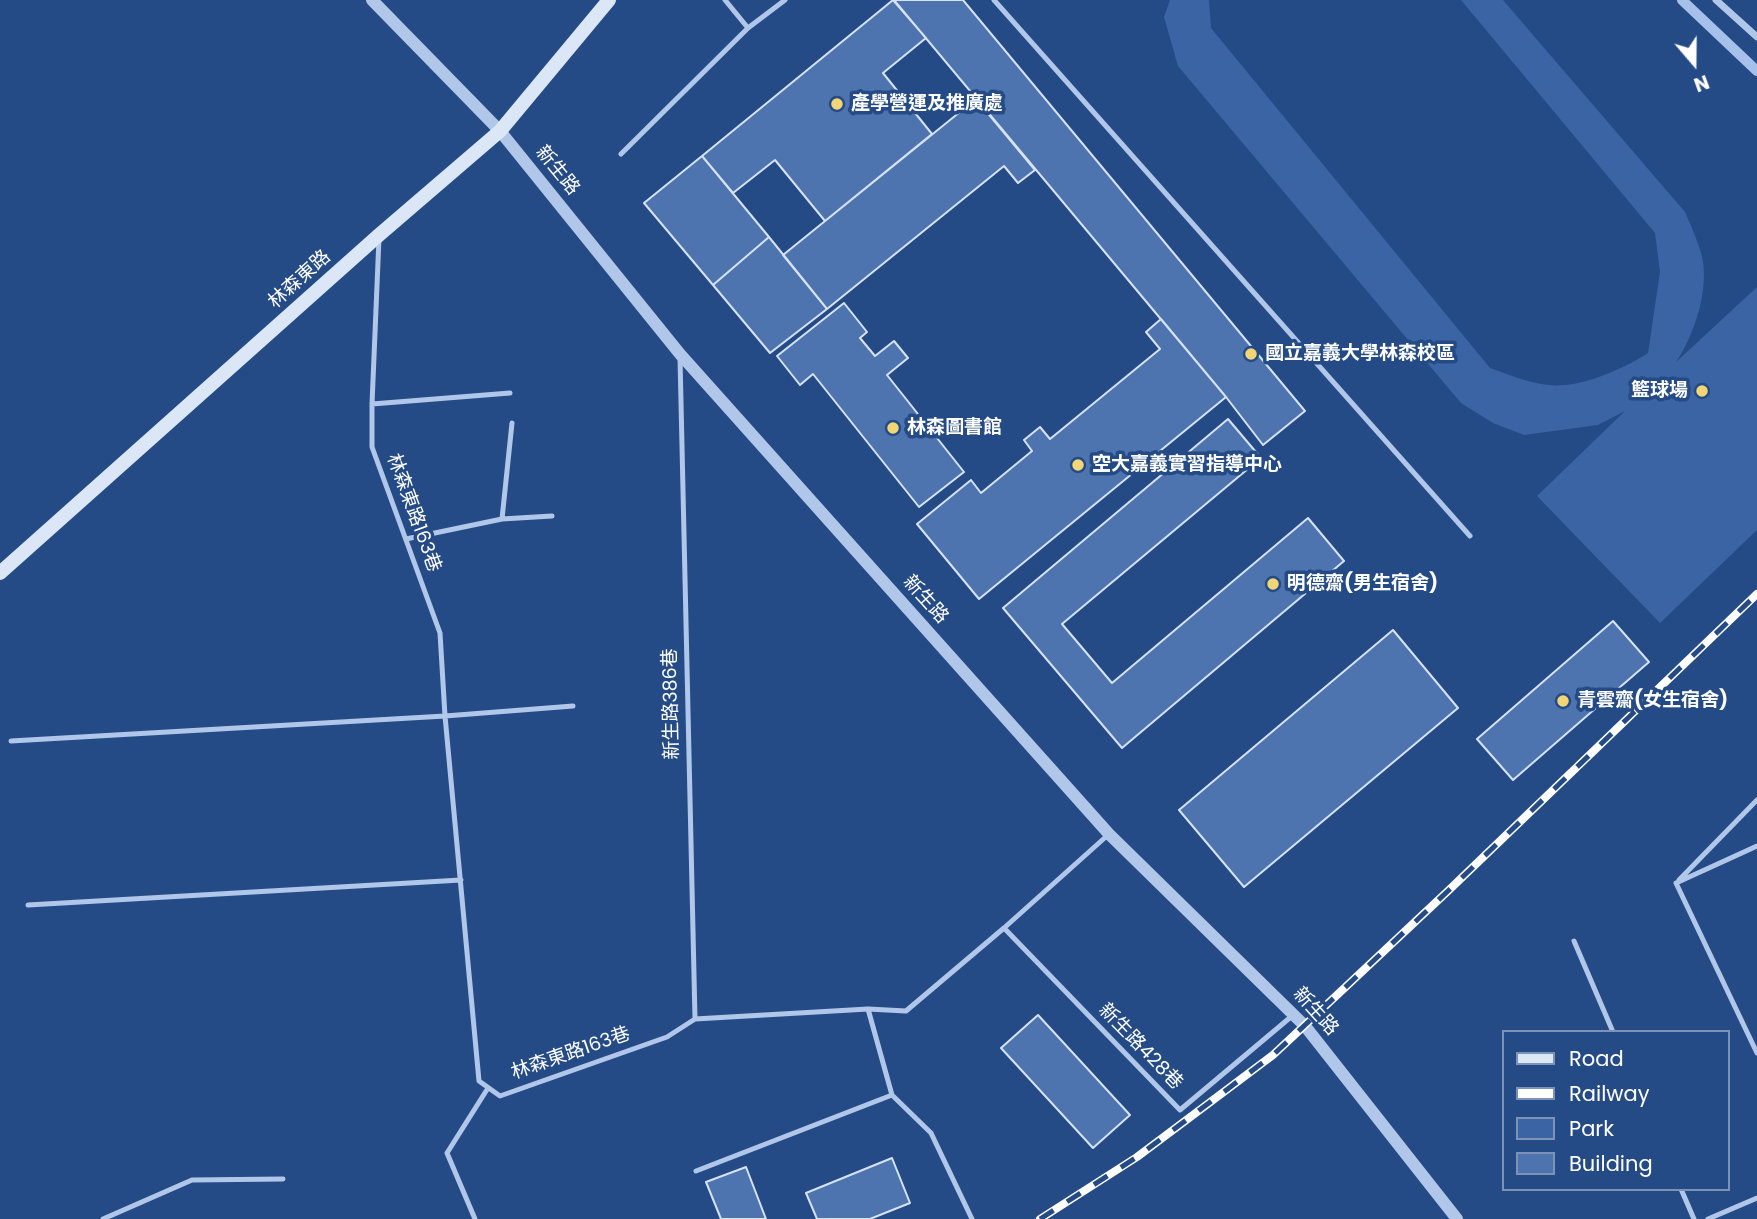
<!DOCTYPE html>
<meta charset="utf-8">
<style>
body{margin:0}
#map{position:relative;width:1757px;height:1219px;overflow:hidden;background:#254b87;font-family:Poppins,sans-serif}
canvas{display:block}
.legend{position:absolute;left:1502px;top:1030px;width:228px;height:161px;box-sizing:border-box;background:#254b87;border:2px solid #7c93b7;margin:0;padding:9px 12px;list-style:none;font-size:21px;color:#fff}
.legend li{display:flex;align-items:center;gap:14px;height:35px}
.legend b{width:35px;border:2px solid #7c93b7}
.north{position:absolute;left:1659px;top:28px;width:70px;height:70px;-webkit-text-stroke:5px #254b87;paint-order:stroke;rotate:160deg;font-size:19px;font-weight:700;line-height:28px;text-align:center;color:#fff}
.north::after{content:'';display:block;margin:auto;width:24px;height:32px;background:#fff;clip-path:polygon(50% 0,100% 100%,50% 72%,0 100%)}
</style>
<div id="map">
<canvas width="1757" height="1219"></canvas>
<ul class="legend">
<li><b style="height:9px;background:#dbe6f7"></b>Road</li>
<li><b style="height:9px;background:#fff"></b>Railway</li>
<li><b style="height:19px;background:#3a64a4"></b>Park</li>
<li><b style="height:19px;background:#4e74af"></b>Building</li>
</ul>
<div class="north">N</div>
</div>
<script>
const ctx = document.querySelector('canvas').getContext('2d');
ctx.lineJoin = 'round';
function fill(path, color) {
  ctx.fillStyle = color;
  ctx.fill(path, 'evenodd');
}
function trace(path, color, width, dash) {
  ctx.strokeStyle = color;
  ctx.lineWidth = width;
  ctx.lineCap = dash ? 'butt' : 'round';
  ctx.setLineDash(dash || []);
  ctx.stroke(path);
}
function drawText(font, color, halo, rows, align = 'center') {
  ctx.font = font + ' Poppins,"Noto Sans TC",sans-serif';
  ctx.lineWidth = 7;
  ctx.setLineDash([]);
  ctx.textBaseline = 'middle';
  ctx.strokeStyle = halo;
  ctx.fillStyle = color;
  for (const [text, x, y, turn = 0] of rows) {
    ctx.save();
    ctx.translate(x, y);
    ctx.rotate((+turn || 0) * Math.PI / 180);
    ctx.textAlign = isNaN(turn) ? turn : align;
    if (halo) ctx.strokeText(text, 0, 0);
    ctx.fillText(text, 0, 0);
    ctx.restore();
  }
}
const green = new Path2D(`
 M1170 0H1209L1211 28 1490 368C1513 376 1540 388 1565 385 1590 383 1627 367 1648 353L1660 272 1655 233 1461 0H1503L1685 212C1691 226 1697 239 1701 253 1711 286 1694 336 1676 362L1757 287V530L1660 623 1537 496 1625 411 1598 425 1524 435 1493 423 1461 403 1178 66 1164 17Z`);
const stream = new Path2D(`
 M1682 0 1757 71`);
const building = new Path2D(`
 M893 0 926 38 883 73 932 134 825 221 775 160 733 193 702 156Z
 M894 0H963L1305 411 1263 445 1226 397Z
 M976 99 1035 170 1018 183 1004 166 827 309 783 255Z
 M702 156 769 237 713 285 644 203Z
 M769 237 827 309 770 353 713 285Z
 M844 303 867 332 860 338 875 356 894 341 908 358 887 375 964 472 919 507 813 374 800 385 777 356Z
 M1161 319 1226 397 979 599 917 524 971 480 981 493 1032 451 1024 440 1040 427 1050 439 1160 349 1146 332Z
 M1228 419 1261 458 1062 624 1112 683 1308 518 1344 561 1122 748 1003 608Z
 M1613 621 1649 662 1513 780 1477 739Z
 M1393 630 1458 708 1244 887 1179 810Z
 M1038 1015 1130 1115 1093 1148 1001 1048Z
 M892 1158 910 1203 870 1219H817L806 1193Z
 M746 1167 766 1219H721L706 1182Z`);
const service = new Path2D(`
 M725 0 748 28
 M994 0 1470 536
 M621 154 748 28 785 0
 M379 238 372 404V447L440 633 445 716 479 1081 500 1096 667 1037 695 1019 680 358
 M372 404 510 393
 M502 519 512 423
 M406 539 502 519 552 516
 M11 741 445 716 573 706
 M1757 846 1676 883 1757 1053
 M1679 880 1757 800
 M28 905 461 880
 M1004 928 1180 1110 1292 1016
 M1574 941 1613 1032
 M868 1009 906 1011 1004 928 1109 834
 M695 1019 868 1009 892 1095 931 1133 972 1219
 M696 1171 892 1095
 M1681 1189 1694 1219
 M103 1219 192 1180 283 1179
 M475 1219 447 1153 488 1088
 M1708 1219 1757 1198`);
const minor = new Path2D(`
 M1716 0 1757 37`);
const tertiary = new Path2D(`
 M372 0 500 131 680 354 1109 834 1305 1026 1457 1219`);
const secondary = new Path2D(`
 M0 573 379 235 500 131 609 0`);
const rail = new Path2D(`
 M1040 1219 1137 1157 1273 1055 1449 890 1757 594`);
const markers = [
 [837,104,7,"#f2d575"],
 [1251,354,7,"#f2d575"],
 [1702,391,7,"#f2d575"],
 [893,428,7,"#f2d575"],
 [1078,465,7,"#f2d575"],
 [1273,584,7,"#f2d575"],
 [1563,701,7,"#f2d575"]
];
const poiNames = [
 ["產學營運及推廣處",851,104],
 ["國立嘉義大學林森校區",1265,354],
 ["籃球場",1688,391,"right"],
 ["林森圖書館",907,428],
 ["空大嘉義實習指導中心",1092,465],
 ["明德齋(男生宿舍)",1287,584],
 ["青雲齋(女生宿舍)",1577,701]
];
const streetNames = [
 ["新生路",557,171,51],
 ["林森東路",300,280,-42],
 ["林森東路163巷",413,513,70],
 ["新生路",925,600,48],
 ["新生路386巷",672,704,-91],
 ["新生路",1315,1012,48],
 ["新生路428巷",1140,1047,46],
 ["林森東路163巷",571,1054,-19]
];
fill(green, '#3a64a4');
trace(stream, '#a5c1e9', 10);
fill(building, '#4e74af');
trace(building, '#d5e2f7', 2);
trace(service, '#b1c7e9', 5);
trace(minor, '#b1c7e9', 7);
trace(tertiary, '#b1c7e9', 12);
trace(secondary, '#dbe6f7', 14);
trace(rail, '#fff', 8);
trace(rail, '#254b87', 5, [16]);
for (const [x, y, r, color] of markers) {
  const dot = new Path2D();
  dot.arc(x, y, r, 0, 2 * Math.PI);
  ctx.fillStyle = color;
  ctx.fill(dot);
  trace(dot, '#254b87', 2.5);
}
drawText('bold 19px', '#fff', '#254b87', poiNames, 'left');
drawText('19px', '#fff', '#254b87', streetNames);
</script>
